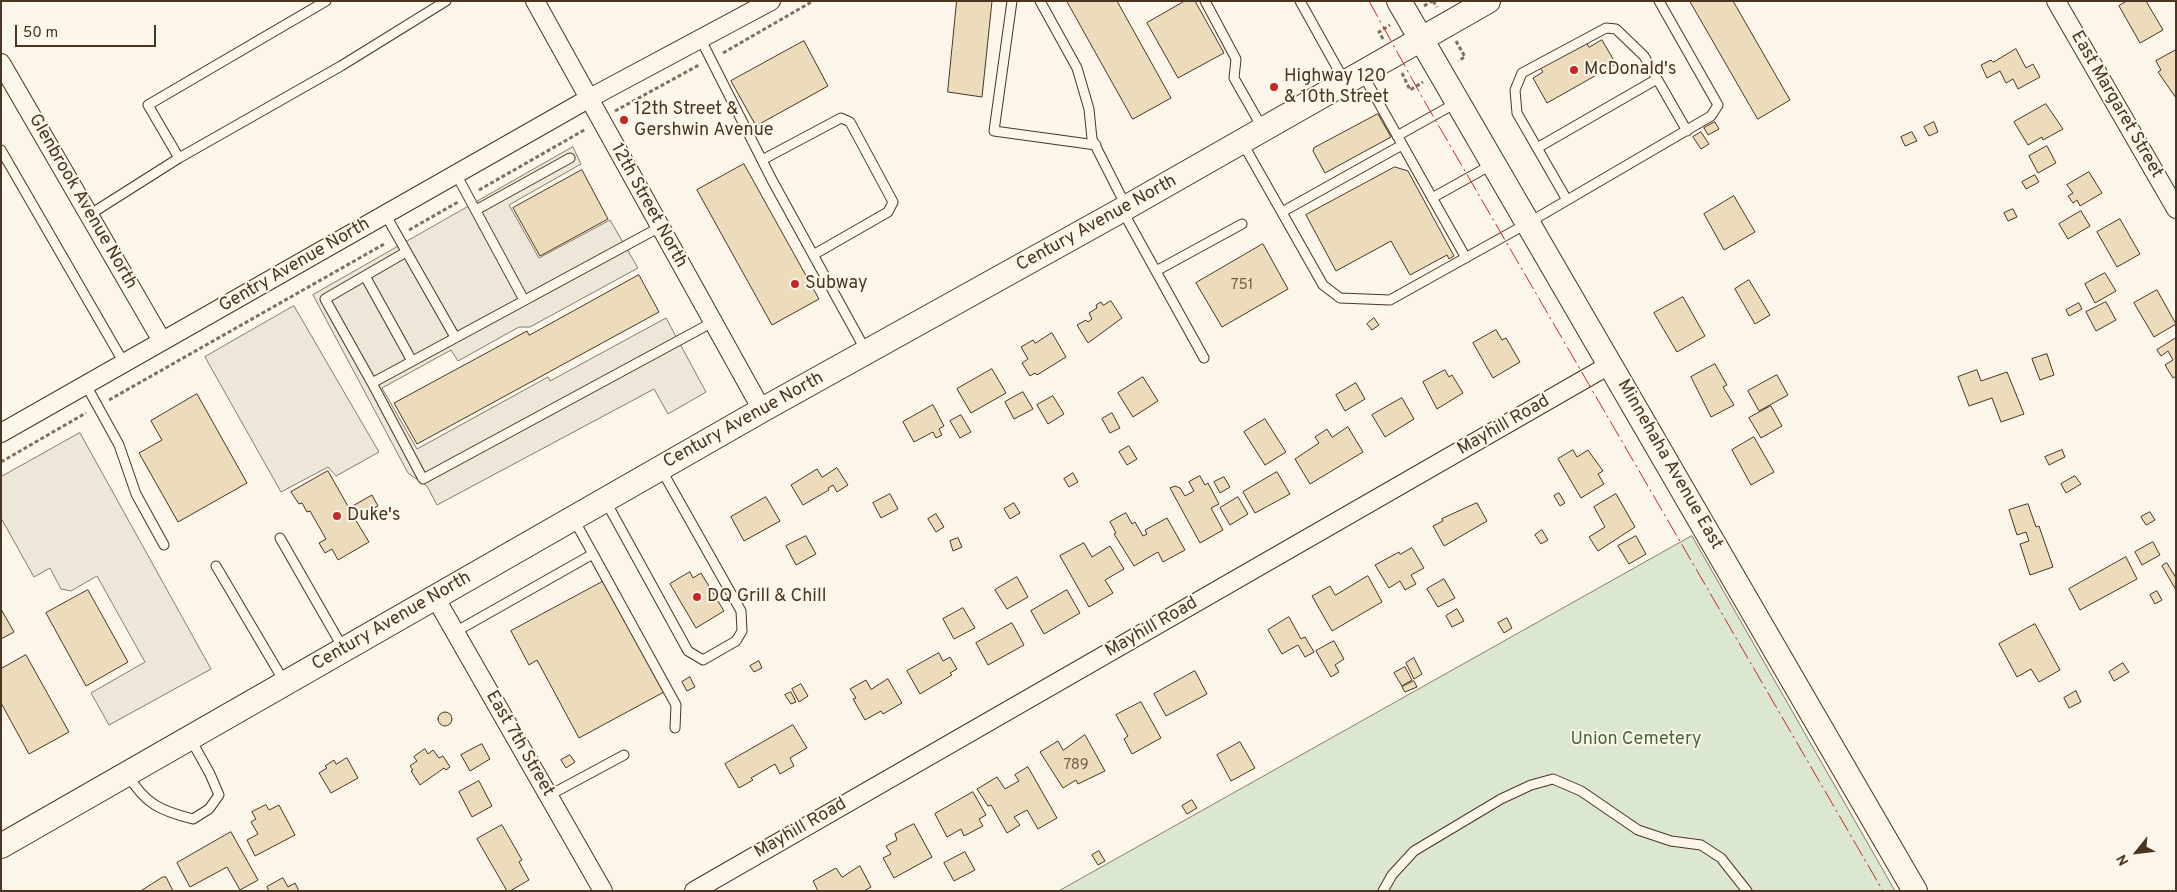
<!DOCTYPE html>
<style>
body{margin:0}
#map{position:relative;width:2177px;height:892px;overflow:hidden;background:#fbf6e9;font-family:Overpass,sans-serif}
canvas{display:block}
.frame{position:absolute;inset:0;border:2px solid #4a3520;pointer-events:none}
.north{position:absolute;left:2112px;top:827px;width:50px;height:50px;-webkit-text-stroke:4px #fbf6e9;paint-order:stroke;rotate:241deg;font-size:14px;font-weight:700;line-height:20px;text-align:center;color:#4a3520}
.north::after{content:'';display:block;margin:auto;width:18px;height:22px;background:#4a3520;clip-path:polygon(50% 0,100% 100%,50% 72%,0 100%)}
.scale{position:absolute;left:15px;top:25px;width:141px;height:22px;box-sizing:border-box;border:2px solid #4a3520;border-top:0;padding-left:6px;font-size:15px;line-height:18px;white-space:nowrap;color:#4a3520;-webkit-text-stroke:4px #fbf6e9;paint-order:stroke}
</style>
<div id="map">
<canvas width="2177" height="892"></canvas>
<div class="frame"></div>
<div class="north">N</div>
<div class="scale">50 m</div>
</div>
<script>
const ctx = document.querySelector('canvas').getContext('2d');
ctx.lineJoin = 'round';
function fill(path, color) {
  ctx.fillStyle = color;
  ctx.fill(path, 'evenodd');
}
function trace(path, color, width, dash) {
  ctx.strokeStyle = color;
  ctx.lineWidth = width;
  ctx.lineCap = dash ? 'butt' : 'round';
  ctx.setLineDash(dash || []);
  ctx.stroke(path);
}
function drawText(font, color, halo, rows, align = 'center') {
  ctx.font = font + ' Overpass,sans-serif';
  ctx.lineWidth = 4;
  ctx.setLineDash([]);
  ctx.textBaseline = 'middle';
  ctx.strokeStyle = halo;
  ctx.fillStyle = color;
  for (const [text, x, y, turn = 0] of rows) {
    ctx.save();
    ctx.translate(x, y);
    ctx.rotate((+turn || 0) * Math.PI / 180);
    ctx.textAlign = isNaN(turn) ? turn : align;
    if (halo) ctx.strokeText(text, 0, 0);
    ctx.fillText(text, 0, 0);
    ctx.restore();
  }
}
const green = new Path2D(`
 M1692 536 1895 891H1059Z`);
const parking = new Path2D(`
 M573 147 581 164 509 205 539 258 610 220 638 268 530 327H519L458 361 451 350 382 388 417 449 548 377 550 381 666 318 706 392 668 414 654 389 437 505 427 486 408 473 313 295Z
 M294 306 379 452 336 476 328 467 281 492 205 357Z
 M80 433 211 669 109 725 91 693 145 662 97 576 71 591 61 589 50 568 34 577 1 518V477Z`);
const building = new Path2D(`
 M957 1H992L982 97 948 92Z
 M1067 1H1117L1171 98 1133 119Z
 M1185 1H1195L1224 53 1178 78 1147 23Z
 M1690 1H1733L1790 100 1758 119Z
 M2127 1H2146L2163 30 2140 43 2119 6Z
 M1602 40 1616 64 1547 103 1533 78 1543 72 1540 68 1586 42 1589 47Z
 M804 41 828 86 756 126 731 81Z
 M2016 49 2026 68 2033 64 2040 77 2018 89 2013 79 2006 83 2000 71 1987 78 1981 65 1991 60 1993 62Z
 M2176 50V98L2158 72 2161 70 2156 61Z
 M2046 104 2063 129 2043 140 2042 137 2028 145 2014 122Z
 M1378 114 1391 137 1325 173 1313 151 1314 148Z
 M1715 122 1719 129 1708 135 1704 128Z
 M1934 122 1938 132 1929 136 1924 127Z
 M1701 132 1709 144 1701 149 1693 137Z
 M1912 132 1917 141 1905 146 1901 137Z
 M2047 146 2056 163 2038 173 2029 156Z
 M744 164 819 299 772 325 697 190Z
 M1395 167 1408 171 1454 256 1449 259 1447 255 1410 275 1391 241 1336 271 1306 215Z
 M582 170 608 219 540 256 513 208Z
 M2089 172 2102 193 2080 206 2077 200 2073 203 2068 196 2073 193 2067 185Z
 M2035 175 2039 182 2026 189 2022 182Z
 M1734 196 1755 232 1724 250 1704 214Z
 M2013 209 2017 217 2008 221 2004 213Z
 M2081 211 2090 226 2068 239 2059 224Z
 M2120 219 2140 254 2117 267 2097 232Z
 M1263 244 1288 289 1222 327 1196 283Z
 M2105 273 2116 291 2095 303 2085 284Z
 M639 275 659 312 417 444 394 403 527 331 529 335Z
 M1749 280 1770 315 1755 324 1735 289Z
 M2157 290 2176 324 2154 337 2134 303Z
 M1683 297 1705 336 1677 352 1654 313Z
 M1111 301 1122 318 1088 343 1077 325 1086 320 1088 322 1092 319 1089 313 1097 308 1096 305 1101 302 1103 305Z
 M2106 302 2116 320 2096 331 2086 312Z
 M2079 303 2082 309 2069 316 2066 310Z
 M1374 318 1379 325 1372 330 1367 324Z
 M1496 330 1502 340 1506 338 1520 362 1493 378 1473 343Z
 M1052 333 1066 357 1037 375 1035 373 1030 376 1022 363 1028 359 1021 347 1033 340 1035 343Z
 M2176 338V376L2173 378 2165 365 2173 360 2168 351 2161 356 2157 350Z
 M2047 354 2054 375 2040 380 2032 359Z
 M1715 364 1727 385 1723 387 1734 405 1711 417 1691 377Z
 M992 369 1006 393 971 413 957 389Z
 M1445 370 1449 377 1452 375 1463 393 1437 409 1423 382Z
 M1977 370 1981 381 2007 372 2024 414 2001 422 1992 398 1969 406 1958 377Z
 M1777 375 1788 395 1759 411 1748 391Z
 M1143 377 1158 401 1133 417 1118 393Z
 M1356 383 1365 399 1345 411 1336 395Z
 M1023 392 1033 409 1014 419 1005 402Z
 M197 394 247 483 178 522 139 453 162 440 151 421Z
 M1053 396 1064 414 1048 424 1037 405Z
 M1402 398 1414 419 1385 437 1372 415Z
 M933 405 944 426 939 429 942 435 936 438 933 432 914 442 903 422Z
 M1771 406 1782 426 1761 438 1749 418Z
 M1112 413 1120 428 1110 433 1102 419Z
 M961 415 971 432 960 438 950 421Z
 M1265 419 1286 452 1265 465 1244 432Z
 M1348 427 1363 452 1310 484 1295 459 1319 443 1315 437 1327 429 1332 437Z
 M1754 437 1774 472 1751 485 1732 450Z
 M1129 446 1137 459 1127 465 1119 452Z
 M1573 450 1577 457 1588 450 1603 471 1598 474 1604 484 1581 498 1558 459Z
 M2062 450 2065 457 2049 465 2045 457Z
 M837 468 848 485 837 492 833 485 828 488 829 490 803 505 791 485 817 469 822 477Z
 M328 471 349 508 372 495 378 506 355 519 369 542 338 560 332 549 325 553 319 543 326 539 310 511 307 512 302 503 299 504 291 492Z
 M1277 472 1290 494 1255 513 1243 492Z
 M1073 473 1078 482 1069 487 1064 479Z
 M1200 476 1205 485 1208 483 1219 504 1211 508 1223 530 1200 543 1170 488 1175 486 1180 488 1185 496 1194 491 1189 482Z
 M2075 476 2081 484 2066 493 2061 484Z
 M1224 477 1230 487 1220 493 1214 482Z
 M1559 493 1565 503 1560 506 1554 496Z
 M890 494 898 509 881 518 873 503Z
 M1616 494 1635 527 1598 551 1589 537 1605 527 1594 507Z
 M766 497 780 521 744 541 731 517Z
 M1238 497 1248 514 1230 525 1220 508Z
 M1014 503 1020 513 1010 519 1004 509Z
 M1477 503 1487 521 1444 546 1433 526 1443 521 1442 519Z
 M2028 504 2036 527 2039 526 2053 567 2030 575 2020 544 2029 541 2026 532 2017 535 2009 510Z
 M2150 512 2155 520 2146 525 2141 517Z
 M1126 513 1132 524 1135 522 1143 536 1147 534 1145 530 1167 518 1185 550 1163 562 1158 552 1134 566 1114 534 1116 533 1110 522Z
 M936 514 944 527 936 532 928 519Z
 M1542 530 1548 540 1541 544 1535 535Z
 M806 536 816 554 796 565 786 546Z
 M1636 536 1646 554 1629 564 1618 546Z
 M958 538 962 547 953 551 950 541Z
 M2153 542 2160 555 2142 565 2135 552Z
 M1084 543 1092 557 1110 546 1124 569 1105 580 1113 593 1089 607 1060 556Z
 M1412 548 1424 568 1411 575 1416 584 1405 590 1400 581 1389 588 1375 565 1399 552 1400 554Z
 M2126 557 2137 579 2080 610 2069 589Z
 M2167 563 2176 578V590L2162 566Z
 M690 572 693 578 701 573 724 611 696 628 670 584Z
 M1368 576 1382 602 1332 631 1312 596 1330 586 1335 595Z
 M1017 577 1028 597 1007 609 995 590Z
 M1444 579 1455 598 1438 607 1427 589Z
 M604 581 664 692 579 738 537 660 529 665 511 631Z
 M88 590 128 662 86 686 46 613Z
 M1067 590 1080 613 1044 634 1031 611Z
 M2157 591 2162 600 2155 604 2150 595Z
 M963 608 975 628 954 639 943 619Z
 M1 609 14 632 1 639Z
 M1457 609 1464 621 1452 627 1446 616Z
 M1289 617 1301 639 1305 637 1314 652 1305 657 1298 645 1282 654 1268 630Z
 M1507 618 1512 628 1504 633 1498 623Z
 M1012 623 1024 645 988 665 976 643Z
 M2035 624 2060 670 2039 682 2031 669 2017 677 1999 644Z
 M1334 641 1344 659 1335 665 1339 672 1331 677 1316 651Z
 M939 653 943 661 950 657 957 669 950 673 952 675 920 694 907 671Z
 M26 655 69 732 29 754 1 703V669Z
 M1414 658 1422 674 1414 679 1406 663Z
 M759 661 762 668 754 672 750 666Z
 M2123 663 2129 672 2114 681 2109 672Z
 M1405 667 1412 680 1402 686 1394 673Z
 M1195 671 1207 694 1166 716 1154 694Z
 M690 677 695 687 687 691 682 682Z
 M888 679 902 703 883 714 881 711 865 720 853 699 856 698 850 689 866 680 871 689Z
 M1414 681 1417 687 1405 692 1402 687Z
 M801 684 808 696 799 702 792 689Z
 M2076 691 2081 702 2069 708 2064 698Z
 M791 692 796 702 791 704 785 695Z
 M1141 702 1161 738 1132 754 1124 739 1128 736 1116 715Z
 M438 719a7 7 0 1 1 14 0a7 7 0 1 1-14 0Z
 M793 725 807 748 790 758 794 766 780 774 775 764 751 778 753 780 739 788 725 764Z
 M1085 735 1105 771 1078 784 1076 780 1063 788 1040 752 1058 741 1063 750Z
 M1240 742 1255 768 1231 781 1217 755Z
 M482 744 490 759 470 771 461 755Z
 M425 749 428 754 433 750 439 758 443 756 450 767 446 770 444 768 420 785 411 771 413 770 410 766 417 761 414 757Z
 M570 755 575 762 566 768 561 760Z
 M347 758 358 778 331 793 319 773 327 768 325 766 334 760 336 764Z
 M1028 767 1057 818 1038 829 1027 810 1014 817 1020 825 1007 833 991 805 988 806 977 789 997 777 1005 789 1019 781 1015 775Z
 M479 781 492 806 472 817 459 792Z
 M973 792 986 815 979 819 983 826 964 836 961 829 947 837 935 814Z
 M1192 800 1197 808 1187 814 1182 806Z
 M266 805 269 810 279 805 295 835 255 856 247 840 258 834 251 822 256 819 252 812Z
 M914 824 932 857 894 878 883 858 891 854 886 846 897 840 895 834Z
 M502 825 522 860 519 862 529 880 510 891H507L477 839Z
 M231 832 258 880 240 890 227 867 190 887 177 863Z
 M1099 851 1105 861 1098 865 1092 855Z
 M965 852 975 870 954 881 944 863Z
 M860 866 871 887 864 891H818L813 881 836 868 842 877Z
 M163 877H166L173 891H141Z
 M283 878 288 887 295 883 299 891H269L267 887Z`);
const path = new Path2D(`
 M1433 1 1437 7
 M1424 6 1432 1
 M1383 39 1379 32 1390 25
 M1456 41 1465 57 1458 61
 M723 53 813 1
 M1402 73 1410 90 1423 82
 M615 111 699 65
 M479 190 586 129
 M409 230 458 202
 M109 400 386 243
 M1 462 86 413`);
const service = new Path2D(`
 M1012 1 994 131 1096 145
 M1040 1 1077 68 1089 109 1092 139 1126 206
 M1205 1 1236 59 1234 78 1263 129
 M1300 1 1345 82
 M701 40 772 180 866 351
 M1362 73 1466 258
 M1397 136 1456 103
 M1242 142 1323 285 1340 298 1390 300 1528 223 1711 116 1718 105 1659 1
 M1537 148 1657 79
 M1 150 124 363
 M179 158 148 105 326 1
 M762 160 841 118 850 122 893 202 888 212 813 255
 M456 174 524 300
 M1432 198 1493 164
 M1567 200 1517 113 1515 90 1522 73 1606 28 1616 29 1644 56 1687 131
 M476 210 570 158
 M1122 210 1204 358
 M1282 212 1402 145
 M385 214 455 337
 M89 215 179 158 341 66 446 1
 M660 227 372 383 423 479 713 322
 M1156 271 1242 224
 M365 276 412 361
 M372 383 325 299 406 252
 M86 385 119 445 136 494 164 545
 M605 500 688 651 703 660 736 641 742 631 741 611 661 469
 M573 518 593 554
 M280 538 343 648
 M216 566 285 683
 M455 632 593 554 676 705 675 728
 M128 775C145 804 161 811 193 819L209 809 219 795 210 774 190 738
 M548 796 624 755
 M1383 891 1392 875 1414 851 1501 799 1531 785 1553 779 1581 791 1638 830 1671 841 1701 845 1721 858 1747 891`);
const minor = new Path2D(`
 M535 1 762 410
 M2056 1 2176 209
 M1 63 162 341
 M1 433 588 99 771 1
 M435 597 603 891
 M694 891 1611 364`);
const secondary = new Path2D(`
 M1399 1 1915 891
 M1 846 762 410 1127 207 1488 1`);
const power = new Path2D(`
 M1369 1 1422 97 1883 891`);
const markers = [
 [1574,70,5,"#c62828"],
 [1274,87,5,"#c62828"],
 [624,120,5,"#c62828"],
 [795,284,5,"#c62828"],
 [337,516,5,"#c62828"],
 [697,597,5,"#c62828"]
];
const numberNames = [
 ["751",1242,286],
 ["789",1076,766]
];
const poiNames = [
 ["McDonald's",1584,70],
 ["Highway 120",1284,77],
 ["& 10th Street",1284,98],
 ["12th Street &",634,110],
 ["Gershwin Avenue",634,131],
 ["Subway",805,284],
 ["Duke's",347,516],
 ["DQ Grill & Chill",707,597]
];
const streetNames = [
 ["East Margaret Street",2116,105,60],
 ["Glenbrook Avenue North",82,202,60],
 ["12th Street North",648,206,61],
 ["Century Avenue North",1097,224,-29],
 ["Gentry Avenue North",295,266,-30],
 ["Century Avenue North",744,421,-29],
 ["Mayhill Road",1504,426,-30],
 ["Minnehaha Avenue East",1669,465,60],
 ["Century Avenue North",392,622,-30],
 ["Mayhill Road",1152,628,-30],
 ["East 7th Street",519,744,60],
 ["Mayhill Road",801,829,-30]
];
const parkNames = [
 ["Union Cemetery",1636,740]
];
fill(green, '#dce7d0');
trace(green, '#887966', 1);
fill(parking, '#ede7d9');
trace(parking, '#887966', 1);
fill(building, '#ecdcbc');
trace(building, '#4a3520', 1);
trace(service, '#4a3520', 11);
trace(minor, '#4a3520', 20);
trace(secondary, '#4a3520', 26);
trace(path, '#7f6f5c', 3, [4, 2.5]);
trace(service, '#fbf6e9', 9);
trace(minor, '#fbf6e9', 18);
trace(secondary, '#fbf6e9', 24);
trace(power, '#c62828', 1, [18, 4, 2.5, 4]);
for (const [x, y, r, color] of markers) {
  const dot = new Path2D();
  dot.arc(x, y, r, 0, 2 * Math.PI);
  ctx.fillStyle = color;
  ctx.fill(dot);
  trace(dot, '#fbf6e9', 2);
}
drawText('15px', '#725f47', null, numberNames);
drawText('18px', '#4a3520', '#fbf6e9', poiNames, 'left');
drawText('18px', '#4a3520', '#fbf6e9', streetNames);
drawText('18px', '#436837', '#fbf6e9', parkNames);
</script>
